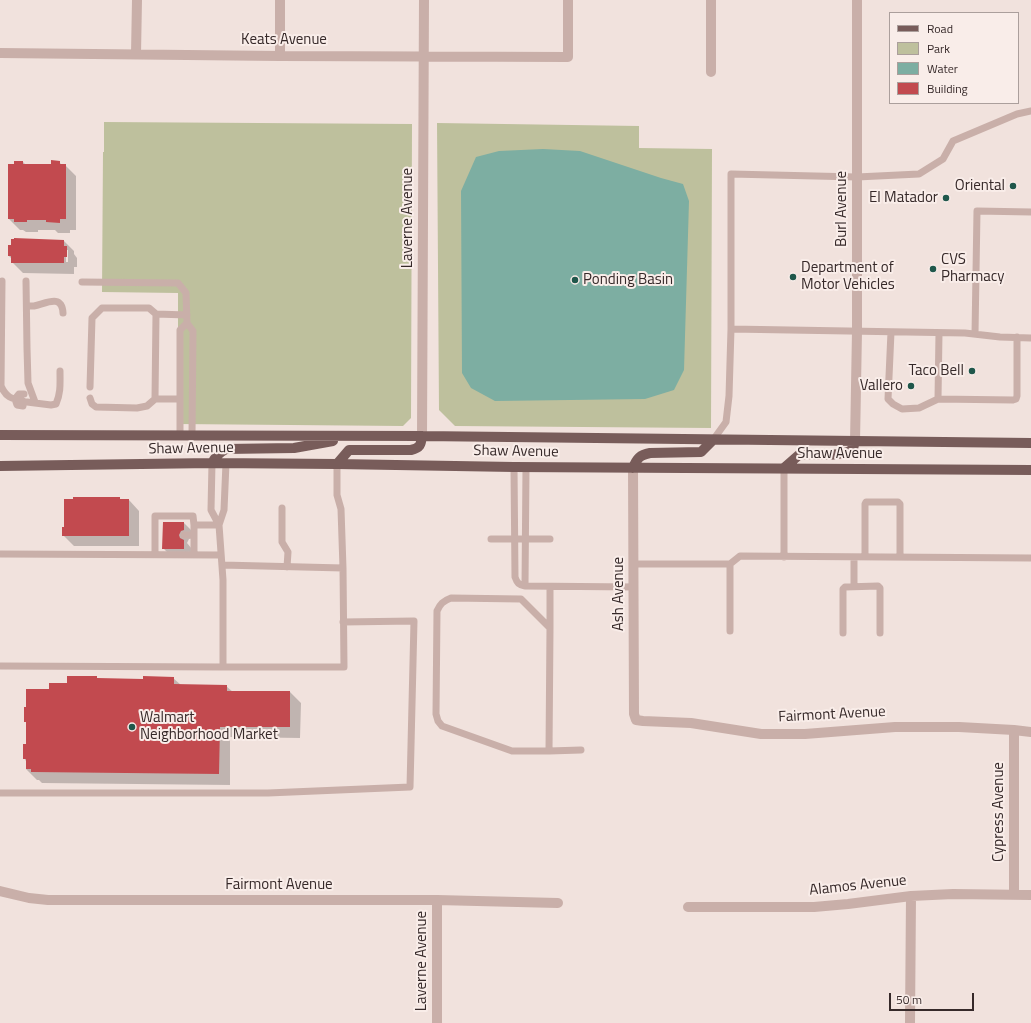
<!DOCTYPE html>
<style>
body{margin:0}
#map{position:relative;width:1031px;height:1023px;overflow:hidden;background:#f1e2dd;font-family:"Titillium Web",sans-serif}
canvas{display:block}
.legend{position:absolute;left:889px;top:12px;width:130px;height:92px;box-sizing:border-box;background:#f9ede9;border:1px solid #ab9f9c;margin:0;padding:5px 7px;list-style:none;font-size:12px;color:#362929}
.legend li{display:flex;align-items:center;gap:8px;height:20px}
.legend b{width:20px;border:1px solid #ab9f9c}
.scale{position:absolute;left:889px;top:993px;width:85px;height:18px;box-sizing:border-box;border:2px solid #362929;border-top:0;padding-left:5px;font-size:12px;line-height:14px;white-space:nowrap;color:#362929;-webkit-text-stroke:3px #f9ede9;paint-order:stroke}
</style>
<div id="map">
<canvas width="1031" height="1023"></canvas>
<ul class="legend">
<li><b style="height:5px;background:#785c5a"></b>Road</li>
<li><b style="height:11px;background:#bec09d"></b>Park</li>
<li><b style="height:11px;background:#7daea2"></b>Water</li>
<li><b style="height:11px;background:#c24a4f"></b>Building</li>
</ul>
<div class="scale">50 m</div>
</div>
<script>
const ctx = document.querySelector('canvas').getContext('2d');
ctx.lineJoin = 'round';
function fill(path, color) {
  ctx.fillStyle = color;
  ctx.fill(path, 'evenodd');
}
function trace(path, color, width, dash) {
  ctx.strokeStyle = color;
  ctx.lineWidth = width;
  ctx.lineCap = dash ? 'butt' : 'round';
  ctx.setLineDash(dash || []);
  ctx.stroke(path);
}
function drawText(font, color, halo, rows, align = 'center') {
  ctx.font = font + ' "Titillium Web",sans-serif';
  ctx.lineWidth = 4;
  ctx.setLineDash([]);
  ctx.textBaseline = 'middle';
  ctx.strokeStyle = halo;
  ctx.fillStyle = color;
  for (const [text, x, y, turn = 0] of rows) {
    ctx.save();
    ctx.translate(x, y);
    ctx.rotate((+turn || 0) * Math.PI / 180);
    ctx.textAlign = isNaN(turn) ? turn : align;
    if (halo) ctx.strokeText(text, 0, 0);
    ctx.fillText(text, 0, 0);
    ctx.restore();
  }
}
const green = new Path2D(`
 M104 122 412 124 411 418 403 426 178 424V293L102 292 103 152H104Z
 M437 123 639 126V148L712 149 711 428 455 426 439 410Z`);
const water = new Path2D(`
 M543 149 580 151 661 178 683 184 689 201 684 370 674 390 645 399 495 401 471 388 462 373 461 191 476 157 499 151Z`);
const shadow = new Path2D(`
 M23 162 26 165H52L59 162 62 165H65L76 176V230H70V233H58L55 230H38V232H26L23 230H20L9 219 15 165Z
 M64 241 74 251V254L77 258V267H74V274L23 273 12 262V259L9 256V246ZM66 250H68V262H66Z
 M119 498 121 500H129L139 511V546H74L63 535Z
 M164 523H184L192 531V538L189 539 187 543 192 549 191 557 171 556 163 548Z
 M173 678 181 685 226 686 233 692H290L301 703 300 738 230 737V785L42 783 39 780H37L26 769V761L24 758 27 745V724L25 721 50 690 68 684 98 679 144 680Z`);
const building = new Path2D(`
 M51 160 60 161V164H66V219H60V223L46 222V220H27V222H14V219H8V164H14V161H23V164H51Z
 M14 238 64 240V246H67V257H64V263H11V256H8V245H11V239H14Z
 M73 497H120V499H129V536H62V527H64V499H73Z
 M163 522H184V530L181 531 179 535 180 538 184 540V549H162Z
 M67 676H97V678L143 679V676L174 677V684L227 685V691H290V727H220L219 774 31 772V769H26V759H23V744H26V722H24V707H26V689H49V683H67Z`);
const lane = new Path2D(`
 M2 281 1 386C6 397 11 399 23 401
 M26 281 27 348 28 383 35 402
 M82 282 178 283 186 293 187 323 193 331 192 435
 M27 306C29 306 31 306 34 306 45 304 62 293 63 313
 M156 314 187 315
 M731 329 965 333 1000 337 1031 338
 M891 332 888 399 893 404 902 409 919 408 938 399 939 333
 M975 334 977 211 1031 212
 M90 387 92 318 102 308H149L156 314 155 399
 M90 398 92 404 96 407 137 408 147 406 155 399H180
 M15 399 17 405 23 406
 M15 399 19 394H24
 M938 399 1013 400 1016 399 1017 396V337
 M27 402 51 405 56 404C61 393 60 383 60 371
 M180 435V330L187 323
 M713 440 726 422 729 396 731 329V174L857 177 919 174 943 159 953 141 1017 114 1031 111
 M212 463 211 510 219 525 224 510 226 463
 M514 467 515 577C517 583 519 585 525 586L634 587
 M784 468V557
 M282 508V542L288 552 287 567
 M194 525V555
 M184 535H194
 M491 539H550
 M0 554 221 555
 M155 554V516H193L194 525H219L223 580V667H344L343 568 341 509 337 495V464
 M865 557V504L866 502H898L900 504V557
 M634 564H730L740 556 1031 558
 M222 565 343 568
 M525 586 526 467
 M854 586V557
 M451 598 521 599 550 628 549 751H512L442 726 438 721 436 714 437 611C440 604 443 601 451 598Z
 M550 628V587
 M730 631V564
 M843 633V589L845 587 878 586 880 588V633
 M0 666 223 667
 M549 751 581 750
 M0 793H268L410 787 414 621 343 622`);
const street = new Path2D(`
 M711 0V72
 M0 53 280 56 568 57V0
 M136 54 137 0
 M280 56V0
 M422 436 424 0
 M855 442 857 331V0
 M633 468 634 714 636 720 643 721 691 723 761 734H805L895 727H959L1014 730 1031 732
 M0 891 29 898 48 900H437L558 903
 M1014 895V730
 M688 907H814L848 904 911 896 953 894 1031 895
 M437 1023V900
 M910 1023 911 896`);
const primary = new Path2D(`
 M0 435 422 436 1031 443
 M212 463C215 457 219 453 226 449L294 448 333 441
 M337 464 349 450H411C420 448 421 445 422 436
 M0 466 212 463 337 464 514 467 1031 470
 M633 468C637 458 640 455 650 453L701 452 713 440
 M784 468 800 454C812 454 846 458 853 448 854 446 854 444 855 442`);
const markers = [
 [1013,186,4,"#1f574b"],
 [946,198,4,"#1f574b"],
 [933,269,4,"#1f574b"],
 [793,277,4,"#1f574b"],
 [575,280,4,"#1f574b"],
 [972,371,4,"#1f574b"],
 [911,386,4,"#1f574b"],
 [132,727,4,"#1f574b"]
];
const streetNames = [
 ["Keats Avenue",284,40],
 ["Burl Avenue",842,209,-90],
 ["Laverne Avenue",408,218,-90],
 ["Shaw Avenue",191,449,-1],
 ["Shaw Avenue",516,452,1],
 ["Shaw Avenue",840,454],
 ["Ash Avenue",619,594,-90],
 ["Fairmont Avenue",832,715,-3],
 ["Cypress Avenue",999,812,-90],
 ["Fairmont Avenue",279,885],
 ["Alamos Avenue",858,886,-6],
 ["Laverne Avenue",422,961,-90]
];
const poiNames = [
 ["Oriental",1005,186],
 ["El Matador",938,198],
 ["CVS",941,260,"left"],
 ["Pharmacy",941,277,"left"],
 ["Department of",801,268,"left"],
 ["Motor Vehicles",801,285,"left"],
 ["Ponding Basin",583,280,"left"],
 ["Taco Bell",964,371],
 ["Vallero",903,386],
 ["Walmart",140,718,"left"],
 ["Neighborhood Market",140,735,"left"]
];
fill(green, '#bec09d');
fill(water, '#7daea2');
fill(shadow, '#0003');
fill(building, '#c24a4f');
trace(lane, '#c9afa9', 7);
trace(street, '#c9afa9', 10);
trace(primary, '#785c5a', 10);
for (const [x, y, r, color] of markers) {
  const dot = new Path2D();
  dot.arc(x, y, r, 0, 2 * Math.PI);
  ctx.fillStyle = color;
  ctx.fill(dot);
  trace(dot, '#f9ede9', 1.5);
}
drawText('15px', '#362929', '#f9ede9', streetNames);
drawText('15px', '#362929', '#f9ede9', poiNames, 'right');
</script>
